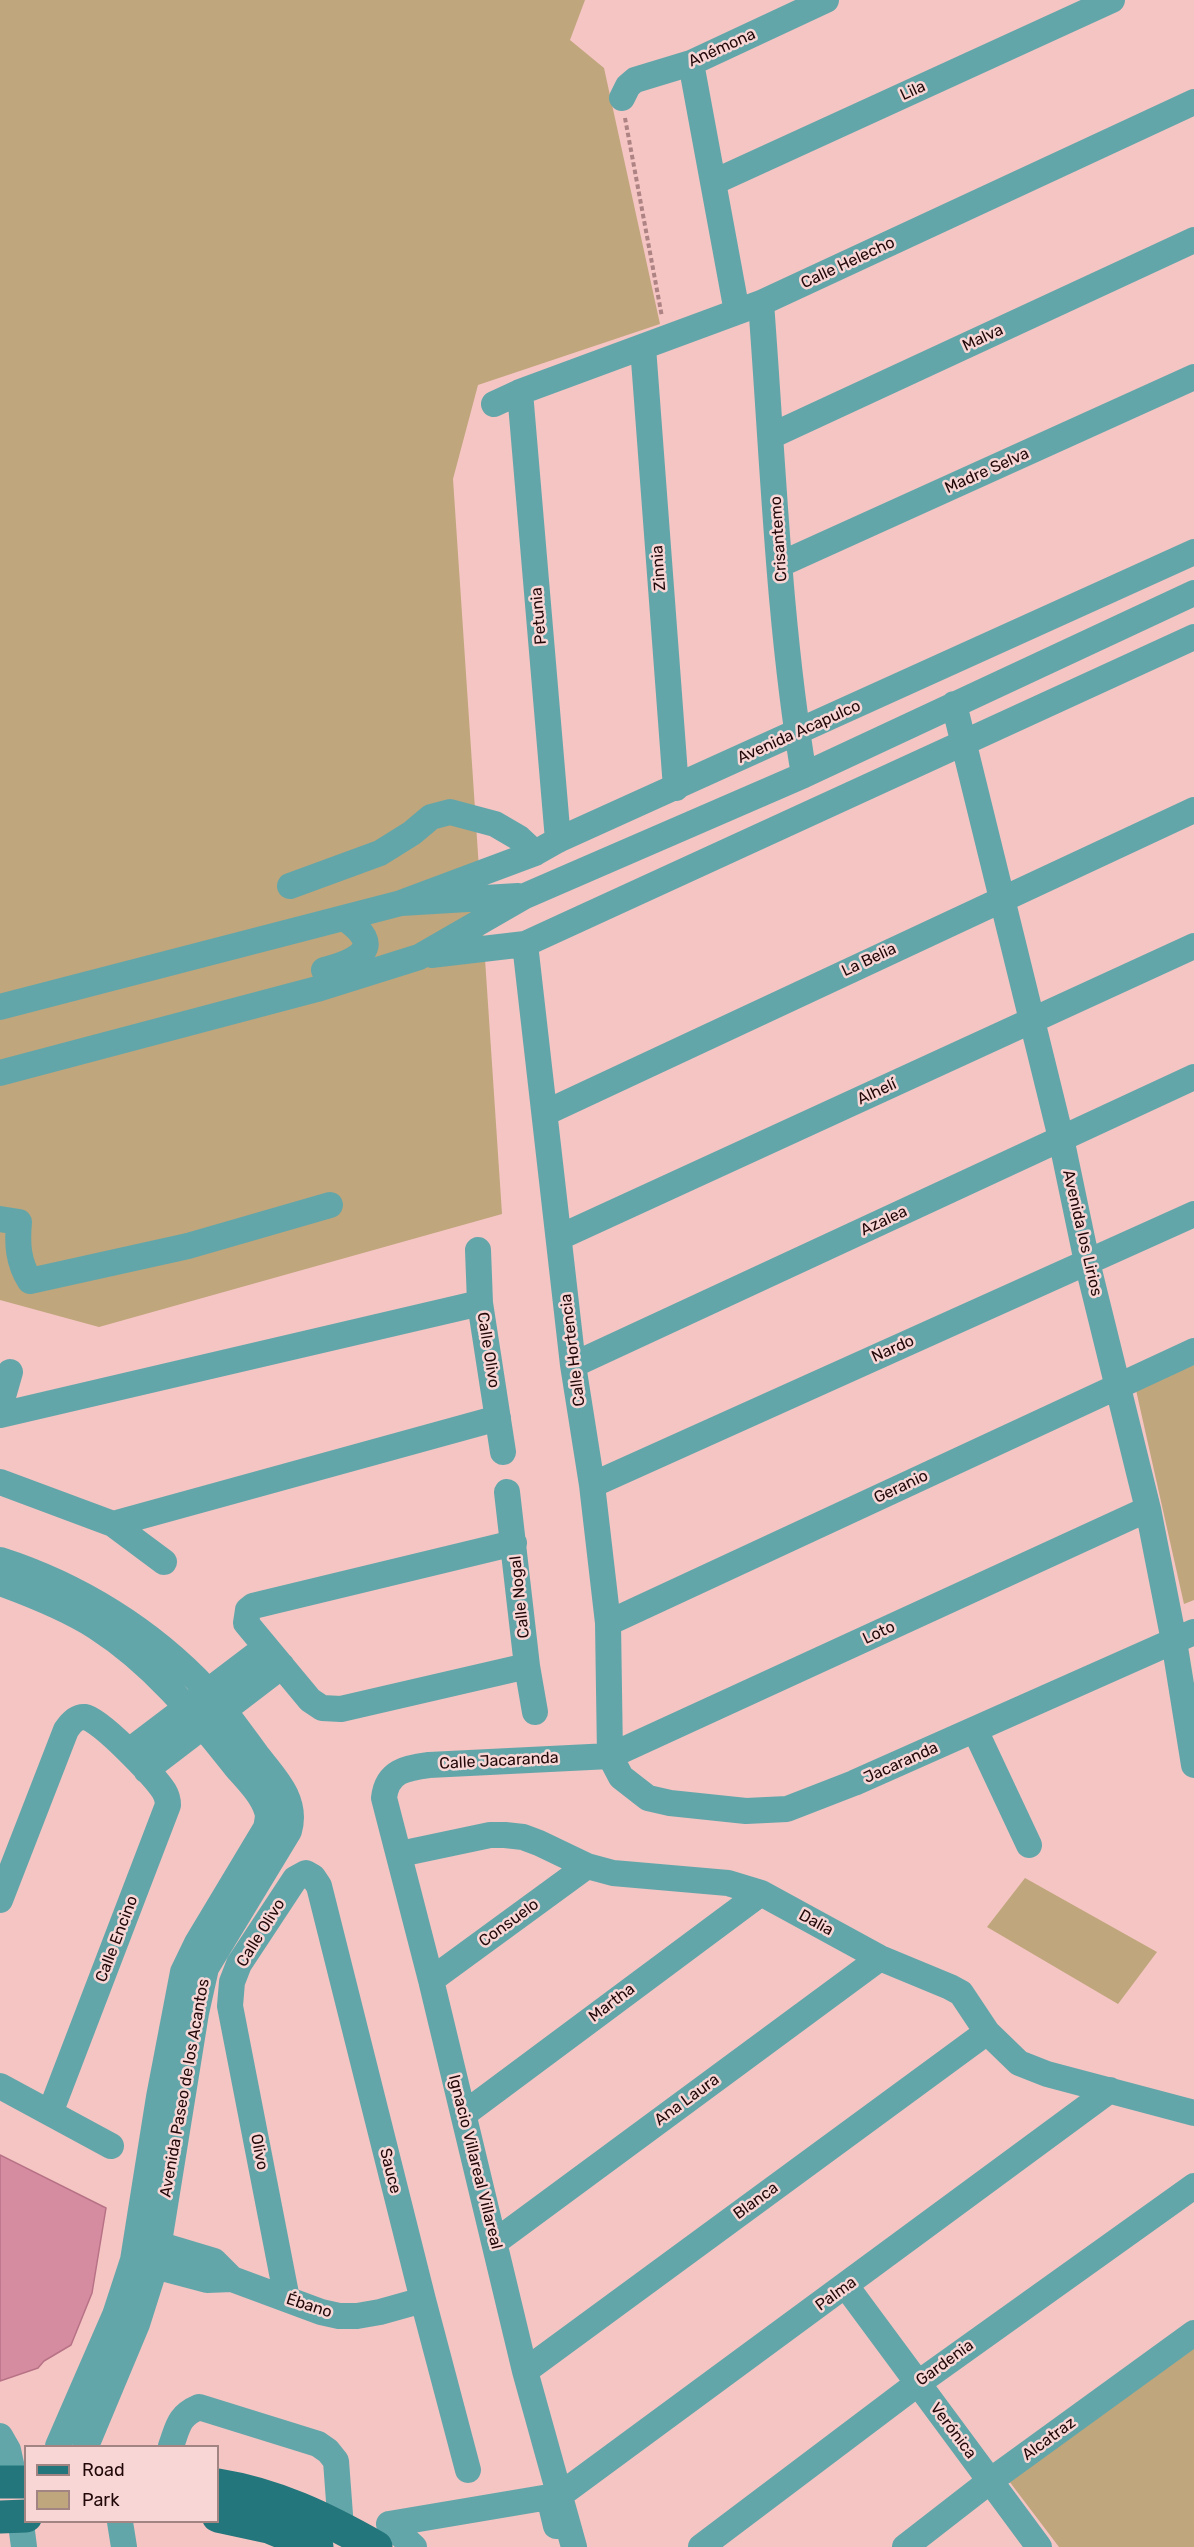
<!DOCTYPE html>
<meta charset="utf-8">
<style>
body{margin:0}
#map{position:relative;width:1194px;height:2547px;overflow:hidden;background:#f5c5c3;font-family:Rubik,sans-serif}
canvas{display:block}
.legend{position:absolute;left:24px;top:2445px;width:195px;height:78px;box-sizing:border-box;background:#f7d6d5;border:2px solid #a28483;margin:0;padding:8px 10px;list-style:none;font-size:18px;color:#230809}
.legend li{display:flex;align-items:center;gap:12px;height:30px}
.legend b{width:30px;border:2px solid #a28483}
</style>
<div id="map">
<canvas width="1194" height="2547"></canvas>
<ul class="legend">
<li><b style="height:8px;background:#23767b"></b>Road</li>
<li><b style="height:16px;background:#bfa67c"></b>Park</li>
</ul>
</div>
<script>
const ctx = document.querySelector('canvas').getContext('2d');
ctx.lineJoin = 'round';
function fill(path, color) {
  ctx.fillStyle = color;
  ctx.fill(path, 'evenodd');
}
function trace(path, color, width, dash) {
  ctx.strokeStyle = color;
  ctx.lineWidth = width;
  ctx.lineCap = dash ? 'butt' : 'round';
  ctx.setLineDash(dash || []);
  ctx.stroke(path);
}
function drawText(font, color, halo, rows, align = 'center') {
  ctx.font = font + ' Rubik,sans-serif';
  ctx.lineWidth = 5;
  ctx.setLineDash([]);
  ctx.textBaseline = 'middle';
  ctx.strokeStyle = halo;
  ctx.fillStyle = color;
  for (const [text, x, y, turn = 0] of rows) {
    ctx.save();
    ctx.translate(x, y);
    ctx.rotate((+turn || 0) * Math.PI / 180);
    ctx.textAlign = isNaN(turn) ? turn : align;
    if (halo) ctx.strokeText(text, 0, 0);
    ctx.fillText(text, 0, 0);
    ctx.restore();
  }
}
const green = new Path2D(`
 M0 0H585L570 40 604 68 660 324 478 385 453 479 502 1214 99 1327 0 1300Z
 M1194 1365V1600L1184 1604 1136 1390Z
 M1025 1878 1157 1952 1118 2004 987 1927Z
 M1194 2338V2547H1059L1009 2481Z`);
const building = new Path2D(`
 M0 2155 106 2208 92 2293 71 2345 44 2361 38 2368 0 2381Z`);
const path = new Path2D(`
 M625 118 662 317`);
const minor = new Path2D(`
 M691 63 737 312
 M622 98 628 86 635 80 691 63 826 0
 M714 182 1112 0
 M761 303C773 459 778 621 804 775
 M643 347 676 788
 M520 392 558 840
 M494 404 520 392 761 303 1194 102
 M771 436 1194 240
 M781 564 1194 377
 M954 704 1061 1138 1087 1262 1148 1509 1174 1641 1194 1765
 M290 886 380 853 412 833 431 817 450 812 495 824 519 838 535 853
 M401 903 535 853 558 840 1194 552
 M525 944 573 1365 592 1485 608 1623 610 1756 621 1777 648 1798 670 1803 746 1811 787 1809 854 1783 1194 1632
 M431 955 525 944 1194 637
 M324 970C358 961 387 947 344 918
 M0 1007 401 903 518 896
 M0 1073 317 989 419 957 525 896 804 775 1194 593
 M545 1113 1194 810
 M0 1219 19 1222C17 1244 18 1262 30 1281L188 1246 330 1205
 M560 1237 1194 946
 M478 1250 480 1303 503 1452
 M573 1365 1194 1077
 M0 1407 10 1372
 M0 1415 480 1303
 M0 1482 113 1524 164 1562
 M592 1485 1194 1214
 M507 1492 527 1666 535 1712
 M113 1524 498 1418
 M514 1543 253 1606 248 1610 246 1623 310 1700 322 1708 341 1709 527 1666
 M0 1560C78 1585 151 1630 207 1690 225 1710 241 1733 257 1755 275 1778 298 1800 289 1831L206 1968 196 2013 155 2267 137 2324 86 2446
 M0 1583C33 1595 66 1608 96 1627 152 1663 194 1714 235 1766 246 1779 262 1794 267 1811 269 1817 267 1822 266 1828L197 1943 183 1972 159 2097 133 2260 115 2315 58 2446
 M608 1623 1194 1351
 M975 1730 1029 1845
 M129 1751 266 1647
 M146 1770 282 1666
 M400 1854 490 1835H505L523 1837 539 1843 587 1866 613 1873 728 1883 761 1893 880 1958 950 1987 961 1993 987 2032 1019 2063 1047 2074 1194 2113
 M0 1900 66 1730C70 1724 76 1716 85 1717 100 1719 155 1777 164 1791 167 1796 168 1800 168 1805L50 2113
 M431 1980 587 1866
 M0 2086 111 2146
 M464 2114 761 1893
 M144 2240 214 2261 232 2279
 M495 2242 880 1958
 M139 2262 207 2280 232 2279 321 2312 339 2316H357L380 2312 423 2300
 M846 2286 1039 2547
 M287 2299 230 2006 232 1982 239 1964 295 1879 306 1873 313 1877 319 1886 423 2300 468 2470
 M525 2371 987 2032
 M0 2436 8 2450 15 2482
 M171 2446C178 2427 178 2416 199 2407L318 2444 328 2451 336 2461 341 2528
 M560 2495 1110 2090
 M20 2516 24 2547
 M120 2522 124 2547
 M389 2524 549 2497 556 2526
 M389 2524 414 2547
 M574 2547 525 2371 431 1980 384 1798C387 1771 406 1768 429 1765L610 1756 1148 1509
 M701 2547 917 2384 1194 2186
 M905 2547 990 2481 1194 2333`);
const major = new Path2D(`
 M0 2482H26
 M218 2485C275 2494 325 2518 376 2547
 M218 2516 269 2527 317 2547
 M0 2517 26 2516`);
const streetNames = [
 ["Anémona",722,48,-24],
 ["Lila",913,91,-25],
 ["Calle Helecho",848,263,-25],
 ["Malva",983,338,-25],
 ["Madre Selva",987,471,-24],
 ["Crisantemo",779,539,-94],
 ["Zinnia",659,568,-94],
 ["Petunia",539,616,-95],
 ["Avenida Acapulco",799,732,-24],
 ["La Belia",869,960,-25],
 ["Alhelí",877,1092,-25],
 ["Azalea",884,1221,-25],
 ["Avenida los Lirios",1082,1233,77],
 ["Nardo",893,1349,-24],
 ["Calle Olivo",488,1350,81],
 ["Calle Hortencia",573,1350,-97],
 ["Geranio",901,1487,-25],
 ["Calle Nogal",520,1597,-96],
 ["Loto",879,1633,-25],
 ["Calle Jacaranda",499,1761,-3],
 ["Jacaranda",901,1763,-24],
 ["Consuelo",509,1923,-36],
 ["Dalia",816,1923,29],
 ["Calle Olivo",261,1933,-58],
 ["Calle Encino",117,1939,-69],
 ["Martha",612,2003,-37],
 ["Avenida Paseo de los Acantos",185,2088,-80],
 ["Ana Laura",687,2100,-36],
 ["Olivo",259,2152,79],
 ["Ignacio Villareal Villareal",475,2162,76],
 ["Sauce",390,2171,76],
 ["Blanca",756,2201,-36],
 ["Palma",836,2294,-36],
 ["Ébano",309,2306,18],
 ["Gardenia",945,2363,-36],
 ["Verónica",953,2431,53],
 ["Alcatraz",1049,2439,-36]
];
fill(green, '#bfa67c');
fill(building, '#d58ca1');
trace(building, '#b87286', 1.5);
trace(path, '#ad8483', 4, [4.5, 3]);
trace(minor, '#63a6aa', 26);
trace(major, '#23767b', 33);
drawText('16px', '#230809', '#f7d6d5', streetNames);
</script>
